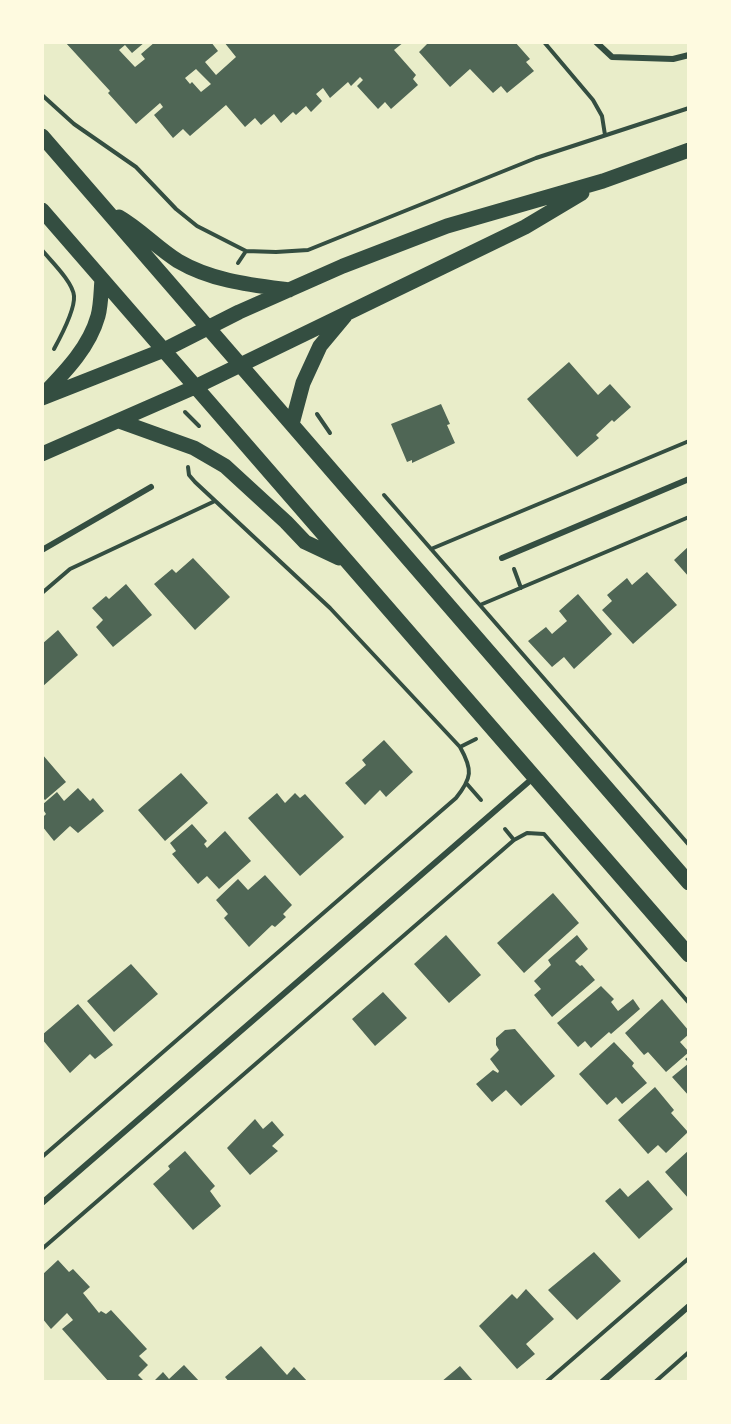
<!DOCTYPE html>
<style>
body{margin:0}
#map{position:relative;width:731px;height:1424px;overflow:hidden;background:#e9edc9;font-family:"Noto Sans",sans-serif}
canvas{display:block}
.frame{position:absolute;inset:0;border:44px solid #fefae0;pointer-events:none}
</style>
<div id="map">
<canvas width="731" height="1424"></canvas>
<div class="frame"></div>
</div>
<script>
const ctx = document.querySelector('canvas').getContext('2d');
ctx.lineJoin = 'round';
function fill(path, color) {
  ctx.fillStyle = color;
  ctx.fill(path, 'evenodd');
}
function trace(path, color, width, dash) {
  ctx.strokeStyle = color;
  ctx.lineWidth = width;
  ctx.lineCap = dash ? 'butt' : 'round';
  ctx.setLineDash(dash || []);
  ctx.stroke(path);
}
const building = new Path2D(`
 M65 42H145L132 53 125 45 119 50 135 67 145 59 141 54 155 42H159L161 44 164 42H211L218 51 205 62 216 75 236 57 224 42H404L394 50 416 75 413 79 418 85 391 109 385 102 378 109 357 86 363 80 360 77 351 86 348 82 330 98 323 88 316 94 322 101 311 112 306 106 296 115 293 112 281 123 274 114 261 125 255 118 245 127 226 105 190 136 183 129 173 138 154 115 163 107 160 103 136 124 108 93 110 91ZM196 69 211 84 201 92 192 82 190 84 185 78Z
 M429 42H515L530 59 526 62 534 71 507 93 501 86 493 93 470 69 450 87 419 52Z
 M569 362 598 395 610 384 631 407 614 422 612 420 596 435 599 438 577 457 527 399Z
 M441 404 450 424 447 425 455 443 412 463V460L407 462 391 424Z
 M689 546V577L674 560Z
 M193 558 230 597 195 630 154 584 172 569 176 573Z
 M647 572 677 605 633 644 602 610 612 601 607 595 627 578 632 585Z
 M126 584 152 615 113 647 96 627 103 620 92 608 106 596 109 599Z
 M578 594 612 634 574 669 564 657 552 667 528 641 546 627 552 634 567 621 559 611Z
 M58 630 78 655 42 687V644Z
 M384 740 413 772 386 797 380 790 365 805 345 783 366 765 362 760Z
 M42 754 66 782 45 800 42 797Z
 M181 773 208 803 165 841 138 810Z
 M78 788 90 801 93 798 104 811 78 833 70 826 54 841 42 826V818L46 814 42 808V805L57 792 64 801Z
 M277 793 285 803 295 793 300 798 305 794 344 837 300 876 248 818Z
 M192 824 207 841 204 844 207 848 225 831 251 861 219 889 207 876 198 884 172 854 176 851 170 843Z
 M265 875 292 905 283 914 286 917 275 927 272 925 249 947 224 918 228 914 216 900 238 879 248 890Z
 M553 893 579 923 524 973 497 943Z
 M446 935 481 975 449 1003 414 964Z
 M577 935 588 949 575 961 580 966 582 965 595 980 552 1017 534 995 541 989 534 981 551 965 548 960Z
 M131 964 158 994 114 1032 87 1001Z
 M601 986 614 999 611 1002 618 1011 633 999 640 1009 611 1034 609 1032 591 1048 585 1041 578 1047 557 1023Z
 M383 992 407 1018 375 1046 352 1019Z
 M662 999 689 1031V1034L680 1042 689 1052 666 1072 648 1052 644 1055 625 1033Z
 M78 1004 113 1045 95 1059 90 1054 70 1073 42 1039V1035Z
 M515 1029 555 1076 521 1106 506 1090 492 1102 476 1084 493 1070 498 1073 499 1071 490 1059 499 1050 496 1045V1038L505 1030Z
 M614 1042 634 1063 632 1066 647 1083 622 1104 616 1097 607 1105 579 1074Z
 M689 1056V1096L672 1077 689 1063 685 1059Z
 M655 1087 674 1110 671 1113 688 1132 666 1153 658 1145 648 1154 618 1120Z
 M255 1119 263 1129 272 1121 284 1135 272 1146 278 1151 250 1175 227 1148Z
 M689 1150V1199L665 1172Z
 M185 1151 215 1186 210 1191 221 1206 193 1230 153 1184 170 1169 168 1166Z
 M648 1180 673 1209 639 1239 605 1201 620 1188 628 1197Z
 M594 1252 621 1281 577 1320 548 1290Z
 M58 1260 69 1272 73 1269 90 1287 83 1293 99 1313 101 1311 106 1314 111 1310 147 1349 139 1356 148 1365 138 1375 145 1382H109L62 1329 73 1320 67 1313 51 1329 42 1318V1275Z
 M526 1289 554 1319 526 1344 535 1354 517 1369 479 1326 512 1294 517 1299Z
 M261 1346 287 1375 294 1367 308 1382H229L225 1377Z
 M184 1365 200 1382H153L163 1372 169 1379Z
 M460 1366 474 1382H441Z`);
const path = new Path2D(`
 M544 42 593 100 602 116 605 135
 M42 95 74 124 136 167 176 209 197 226 246 251 276 252 308 250 536 158 689 108
 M42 250C51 261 73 282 74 296 75 309 60 338 54 349
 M238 263 246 251
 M185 412 199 426
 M317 414 330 433
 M384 495 689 845
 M431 549 689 441
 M514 569 521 588
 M42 593 70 569 215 501
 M480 605 689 517
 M460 747 476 739
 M467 784 481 800
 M505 829 514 840 527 833 544 834 689 1003
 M42 1157 456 798C472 778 473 770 460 747L330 608 195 482 189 475 188 467
 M42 1249 514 840
 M546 1382 689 1258
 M655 1382 689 1352`);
const minor = new Path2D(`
 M596 42 612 57 673 59 689 55
 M42 550 151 487
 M502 558 689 479
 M42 1203 533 778
 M602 1382 689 1306`);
const primary = new Path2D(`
 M42 136 689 883
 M42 210 689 955
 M119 217C140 229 157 248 178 261 212 281 251 285 289 290
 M42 396C65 372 89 348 98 316 101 305 101 291 102 279
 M42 398 164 350 239 312 343 266 447 226 603 181 689 150
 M119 421 194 448 225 466 286 522 305 542 339 558
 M292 424 303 383 320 346 345 316
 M42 454 195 387 525 227 582 193`);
fill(building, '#4f6655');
trace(path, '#344e41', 4);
trace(minor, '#344e41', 6);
trace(primary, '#344e41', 15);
</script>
